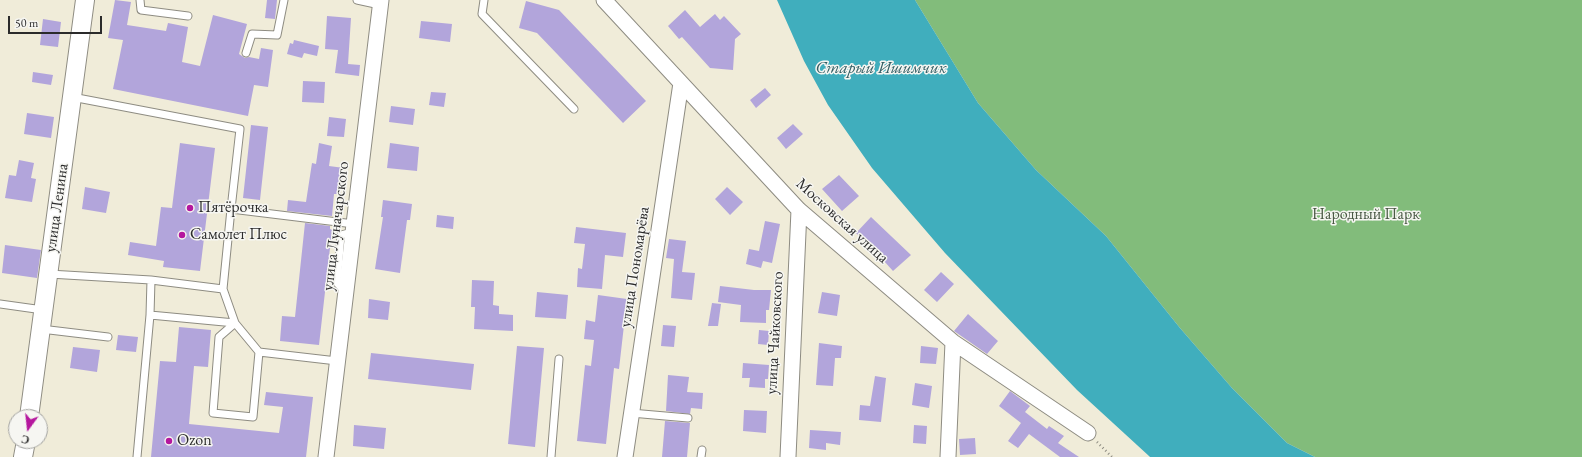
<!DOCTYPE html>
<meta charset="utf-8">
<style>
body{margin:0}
#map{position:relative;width:1582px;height:457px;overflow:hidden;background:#f0ecd9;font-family:"EB Garamond",serif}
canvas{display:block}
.north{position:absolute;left:8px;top:409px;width:40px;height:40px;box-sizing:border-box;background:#f6f6f2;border:1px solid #a5a5a2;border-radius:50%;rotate:195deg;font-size:11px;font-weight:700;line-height:16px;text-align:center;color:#2b2b2b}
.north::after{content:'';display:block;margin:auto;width:14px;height:18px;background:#b5179e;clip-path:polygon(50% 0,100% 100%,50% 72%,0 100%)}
.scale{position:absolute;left:8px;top:16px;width:94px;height:18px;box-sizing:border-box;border:2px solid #2b2b2b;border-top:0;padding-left:5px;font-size:12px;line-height:14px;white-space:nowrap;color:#2b2b2b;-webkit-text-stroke:3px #f6f6f2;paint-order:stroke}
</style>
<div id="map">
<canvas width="1582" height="457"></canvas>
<div class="north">С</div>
<div class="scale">50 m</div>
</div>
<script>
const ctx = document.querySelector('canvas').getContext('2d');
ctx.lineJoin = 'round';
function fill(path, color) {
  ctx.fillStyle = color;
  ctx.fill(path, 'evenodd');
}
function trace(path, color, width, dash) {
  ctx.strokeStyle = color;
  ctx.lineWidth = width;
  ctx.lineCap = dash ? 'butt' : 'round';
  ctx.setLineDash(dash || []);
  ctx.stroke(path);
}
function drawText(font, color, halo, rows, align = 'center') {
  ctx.font = font + ' "EB Garamond",serif';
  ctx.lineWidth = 3;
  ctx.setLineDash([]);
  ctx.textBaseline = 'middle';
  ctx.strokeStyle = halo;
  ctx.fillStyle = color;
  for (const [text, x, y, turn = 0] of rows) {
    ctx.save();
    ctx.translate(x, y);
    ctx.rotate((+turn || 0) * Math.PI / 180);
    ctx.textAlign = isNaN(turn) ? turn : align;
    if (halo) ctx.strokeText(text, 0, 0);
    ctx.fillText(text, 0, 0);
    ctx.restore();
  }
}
const forest = new Path2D(`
 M915 0H1582V457H1315L1287 443 1232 388 1180 328 1106 236 1036 170 978 103Z`);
const water = new Path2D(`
 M777 0H915L978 103 1036 170 1106 236 1180 328 1232 388 1287 443 1315 457H1150L1149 456 1077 390 945 253 872 168 828 105 804 61Z`);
const building = new Path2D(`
 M115 0 131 2 127 25 166 31 168 23 188 27 182 62 200 66 213 15 247 24 239 54 245 58 249 57 259 59 261 48 273 50 268 87 254 85 248 116 113 89 123 40 108 38Z
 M267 0H277L275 19 265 18Z
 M526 1 559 10 646 101 623 123 537 33 519 28Z
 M685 10 700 27 715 14 720 20 724 16 741 34 735 39 733 70 710 68 682 37 679 39 668 26Z
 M327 16 351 18 348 64 360 65 359 76 335 73 338 50 325 49Z
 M43 19 61 22 58 47 40 45Z
 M421 21 452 24 450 42 419 38Z
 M294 40 319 46 317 56 304 53 302 58 287 54 290 43 293 44Z
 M33 72 53 75 51 85 32 82Z
 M303 81 325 82 324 103 302 102Z
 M765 88 771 95 756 108 750 100Z
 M431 92 446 93 444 107 429 105Z
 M391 106 415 109 413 125 389 122Z
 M27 113 54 117 51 138 24 134Z
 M329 117 346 119 344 137 327 136Z
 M793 124 803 134 786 149 777 138Z
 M251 125 268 127 260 200 243 198Z
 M180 143 215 148 200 271 163 267 164 261 128 255 130 242 156 246 161 207 172 208Z
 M319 143 332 146 329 166 344 168 340 194H334L332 216 287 211 288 200 306 202 312 163 316 164Z
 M390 143 419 147 417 171 387 168Z
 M19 160 34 163 31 178 36 179 32 202 5 198 9 175 16 176Z
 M839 175 859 196 842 211 822 189Z
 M85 187 110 192 106 213 82 209Z
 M727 187 743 202 730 215 715 199Z
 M383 200 412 204 410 220H407L400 273 375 269 383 217H381Z
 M437 215 454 217 453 229 436 227Z
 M871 217 911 255 893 271 884 261 885 260 856 233Z
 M765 221 780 224 772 263 763 261 761 268 746 264 749 249 759 251Z
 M305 223 330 226V229L332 230 319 345 280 341 282 316 295 317Z
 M576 227 626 233 623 257 605 255 602 289 577 287 578 268 582 269 585 244 574 243Z
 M669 239 686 241 682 272 695 273 692 300 671 298 674 259 666 258Z
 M5 245 41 250 37 278 2 273Z
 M941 272 954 284 937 302 924 290Z
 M472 280 494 281 493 305 499 306V314L513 315V331L474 329 475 307H471Z
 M720 286 754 290H771L769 310H766V323L740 322 741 305 718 302Z
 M537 292 568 295 566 319 535 317Z
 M822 292 840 295 837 316 818 313Z
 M598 295 627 299 619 369 614 368 606 444 577 441 585 365 591 366 594 340 584 339 586 320 595 322Z
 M369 299 390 302 388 320 368 318Z
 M712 303 721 304 718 326H708Z
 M968 314 998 341 987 354 954 331Z
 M663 325 676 326 674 347 661 346Z
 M179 327 211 330 208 367 194 366 189 424 279 433 283 407 264 405 266 392 313 397 306 457H151L160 361 176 362Z
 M759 330 769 331 768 345 758 344Z
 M118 335 138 337 136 352 116 350Z
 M819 343 842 346 841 358H835L833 386 816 385Z
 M517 346 544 348 535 447 508 444Z
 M921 346 938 348 936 364 920 363Z
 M73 347 100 350 97 372 70 368Z
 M371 353 474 364 471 390 368 379Z
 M743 363 769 365 768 379H765V388L749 387 750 378H742Z
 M668 375 689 377 687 392 703 393 702 409 691 408 690 414 666 411Z
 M875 376 886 378 881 422 859 420 860 405 870 406Z
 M915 383 932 386 929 408 912 405Z
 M1010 391 1030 406 1025 412 1047 429 1049 426 1064 436 1058 443 1079 457H1060L1029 434 1018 448 1008 441 1021 423 999 406Z
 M744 410 767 411 766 433 743 431Z
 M665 421 690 423 687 457H662Z
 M354 425 386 428 384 449 353 446Z
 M914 425 927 426 926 444 913 443Z
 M810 430 841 432 840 445 826 443V450L809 448Z
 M975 438 976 454 960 455 959 439Z`);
const path = new Path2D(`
 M1097 442 1112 457`);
const service = new Path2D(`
 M140 0 141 10 188 16
 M357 0 380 5
 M484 0 482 14 574 109
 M246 53 252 34 277 35 284 0
 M72 97 240 129 231 209
 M49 274 151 280 223 289 231 209 354 224
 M223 289 235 323 219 337 213 413 253 417 259 352
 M344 291 337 283 341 235 353 232
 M0 304 43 310
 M150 315 151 280
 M41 329 108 337
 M631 413 688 418
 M137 457 150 315 235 323 259 352 337 361
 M551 457 559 359
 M701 457 702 450`);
const minor = new Path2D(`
 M604 0 799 210 953 342 1088 433
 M326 457 381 0
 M625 457 681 83
 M788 457 799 210
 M948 457 953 342`);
const tertiary = new Path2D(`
 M29 417 85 0
 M23 457 26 441`);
const markers = [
 [190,208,4,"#b5179e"],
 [182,235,4,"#b5179e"],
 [169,441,4,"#b5179e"]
];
const streetNames = [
 ["улица Ленина",57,208,-82],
 ["Московская улица",842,221,42],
 ["улица Луначарского",336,226,-83],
 ["улица Пономарёва",635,267,-81],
 ["улица Чайковского",775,333,-87]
];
const poiNames = [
 ["Пятёрочка",198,208],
 ["Самолет Плюс",190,235],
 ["Ozon",177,441]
];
const parkNames = [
 ["Народный Парк",1366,215]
];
const waterNames = [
 ["Старый Ишимчик",881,68]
];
fill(forest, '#82bc7b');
fill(water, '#40aebd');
fill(building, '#b2a5db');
trace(service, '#8e8c82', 9);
trace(minor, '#8e8c82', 17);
trace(tertiary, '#8e8c82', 20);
trace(path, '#8e8c82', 2.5, [1, 3]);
trace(service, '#fff', 7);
trace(minor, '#fff', 15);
trace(tertiary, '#fff', 18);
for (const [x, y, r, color] of markers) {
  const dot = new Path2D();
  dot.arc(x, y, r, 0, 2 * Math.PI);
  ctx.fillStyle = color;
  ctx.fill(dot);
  trace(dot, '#f6f6f2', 1.5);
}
drawText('16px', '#2b2b2b', '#f6f6f2', streetNames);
drawText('16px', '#2b2b2b', '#f6f6f2', poiNames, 'left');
drawText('16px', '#495844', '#f6f6f2', parkNames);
drawText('italic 17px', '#335f65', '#f6f6f2', waterNames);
</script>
